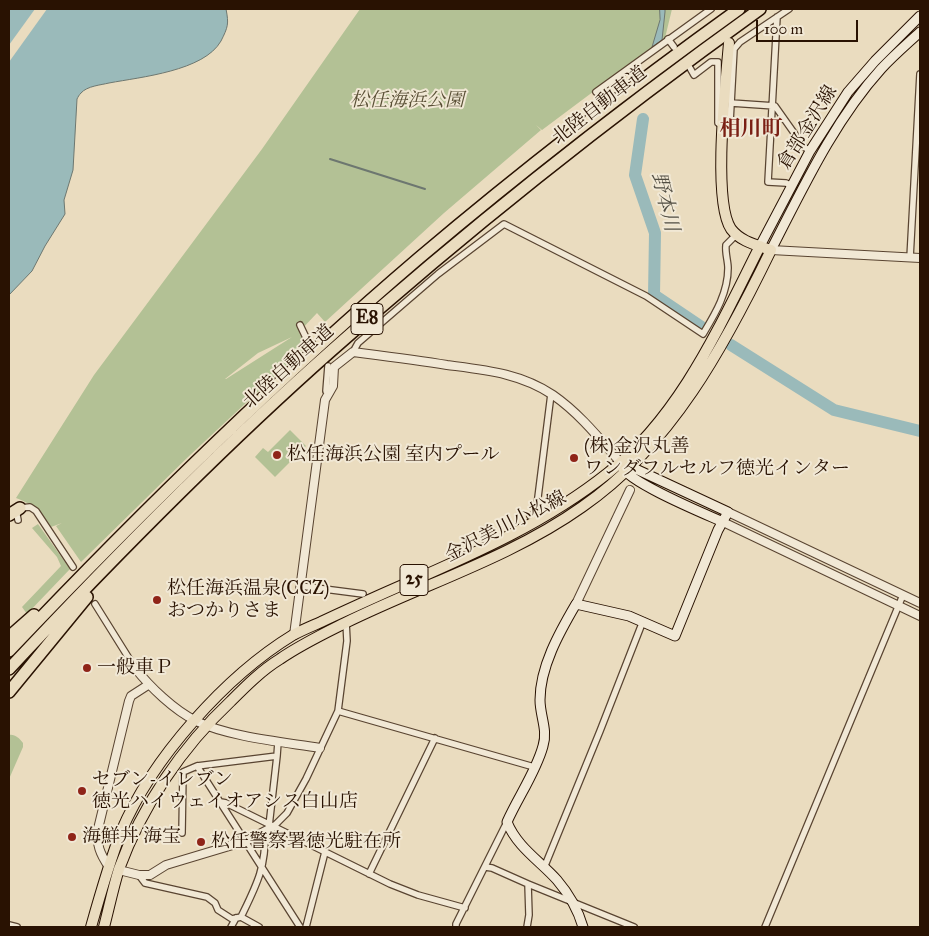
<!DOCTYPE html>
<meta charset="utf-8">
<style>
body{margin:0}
#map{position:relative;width:929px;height:936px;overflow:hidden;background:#eadcbf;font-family:"IM FELL Great Primer",serif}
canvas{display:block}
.frame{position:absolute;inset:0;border:10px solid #291202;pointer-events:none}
.scale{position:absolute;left:756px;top:20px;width:102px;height:22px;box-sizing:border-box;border:2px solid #291202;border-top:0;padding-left:6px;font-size:15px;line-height:18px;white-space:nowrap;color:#291202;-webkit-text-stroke:4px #f1e8d5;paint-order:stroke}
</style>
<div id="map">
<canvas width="929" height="936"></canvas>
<div class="frame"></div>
<div class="scale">100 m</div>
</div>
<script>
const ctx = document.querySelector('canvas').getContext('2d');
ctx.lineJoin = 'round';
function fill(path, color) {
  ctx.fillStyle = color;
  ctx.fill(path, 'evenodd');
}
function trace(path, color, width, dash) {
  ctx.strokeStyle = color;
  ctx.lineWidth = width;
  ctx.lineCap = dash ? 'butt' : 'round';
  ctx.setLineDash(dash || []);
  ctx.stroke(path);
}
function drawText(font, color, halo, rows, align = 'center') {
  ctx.font = font + ' "IM FELL Great Primer","Noto Serif JP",serif';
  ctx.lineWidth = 4;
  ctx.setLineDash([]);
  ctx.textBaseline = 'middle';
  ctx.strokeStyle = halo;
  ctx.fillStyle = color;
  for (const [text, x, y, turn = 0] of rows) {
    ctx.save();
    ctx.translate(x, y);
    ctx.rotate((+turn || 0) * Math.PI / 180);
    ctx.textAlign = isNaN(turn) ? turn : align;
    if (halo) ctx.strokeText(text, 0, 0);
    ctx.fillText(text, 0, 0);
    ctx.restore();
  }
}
const green = new Path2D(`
 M360 9H672L665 38 542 130 536 125 541 130 444 213 325 322 317 313 299 332 306 347 188 457 81 562 56 526 62 523 51 527C41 511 34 505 16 498L94 375 262 149ZM292 337 226 379H225L258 353Z
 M290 430 306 446 275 477 255 457 263 448 268 452Z
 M38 524 70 569 27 614 22 607 61 566 57 557 32 528Z
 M9 735C15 734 19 738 23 743V747L9 779Z`);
const water = new Path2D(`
 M9 9H226C229 24 228 27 221 41 204 71 141 77 109 83 101 85 87 86 81 93 79 95 78 97 77 99L73 170 64 200 65 214 45 246 32 271 9 295Z
 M660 9H665V12L662 40 652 47 660 20Z`);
const pier = new Path2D(`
 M35 9H47L9 62V45Z`);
const stream = new Path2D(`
 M330 159 425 189`);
const river = new Path2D(`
 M643 119 635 175 655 233 654 295 703 328
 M731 345 834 410 920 431`);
const minor = new Path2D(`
 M777 17 768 182 786 183 792 186
 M668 39 674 47
 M690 68 694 75 711 62H718V123L724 127 730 122 734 49 740 42 789 9
 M596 92 711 9
 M731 103 775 106 804 147 810 151
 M910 258 920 74
 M300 325 309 344
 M353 352 358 343 438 274 504 224 646 296 703 334C715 314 728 293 728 268 728 261 725 253 726 245L737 234
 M328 366 326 391 330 392
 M530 516 536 513 551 394
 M18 520 17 515 20 508 30 507 36 511 73 567
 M301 586 363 594
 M95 604 135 668
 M338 711 534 767
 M277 756 278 742
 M197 766 300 927
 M221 802 226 803 390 884 418 895 465 908
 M273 827 287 813 306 779 338 711 347 641 346 622
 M182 833 183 772 197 766 277 756 269 826
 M485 867 492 868 528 884 529 915 527 927
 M544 868 600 731 643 621
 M369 874 435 738
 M139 875 145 883 207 897 215 903 218 910 232 919 241 917 259 927
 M528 884 634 927
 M241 917C256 886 266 868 265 832
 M9 925 17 927
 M231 927 236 918
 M306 927 325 852
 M456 927V924L507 822
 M765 927 903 595`);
const tertiary = new Path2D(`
 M771 250 920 258
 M728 512 920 603
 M723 522 920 616
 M576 604 630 490
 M294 635 325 400 333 386 334 367 353 352C384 356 416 360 447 365 485 370 520 373 553 395 579 413 599 438 620 462
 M135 668C150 687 174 710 196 721 229 737 283 742 320 748
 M109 867C100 854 96 844 98 829L129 701 131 696 148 685
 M119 870 139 875H150L166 865 246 841 273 827`);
const secondary = new Path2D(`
 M760 246 810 151 848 92 875 61 920 16
 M771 250C803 188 834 121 881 69 893 56 907 44 920 32
 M622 467C630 483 703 513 723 522
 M583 927C578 910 569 894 557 880 540 861 517 847 507 822 518 797 536 772 543 746 548 730 540 716 540 700 540 667 559 633 576 604L629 616 675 636 718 530 728 512 625 464`);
const primary = new Path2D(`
 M91 927C100 895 109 863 121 832 152 758 226 676 293 635 302 630 312 626 321 622 340 613 360 604 380 595 459 560 539 528 608 473 681 415 719 327 760 246
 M104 927C109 908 113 888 119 869 142 806 182 747 231 701 246 686 262 670 280 659 300 645 323 634 345 623 424 584 510 558 582 507 671 446 725 345 771 250 757 245 741 242 731 229 712 201 726 80 729 43`);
const motorway = new Path2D(`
 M9 515 20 508
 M9 637 34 615
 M9 651C139 514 275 381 419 258 522 171 629 88 739 9
 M9 669C112 559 218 451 331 351 468 229 611 116 760 9
 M9 692 87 597`);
const markers = [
 [277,455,5,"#8f2418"],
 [574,458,5,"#8f2418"],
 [157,600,5,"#8f2418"],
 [87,668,5,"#8f2418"],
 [82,791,5,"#8f2418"],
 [72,837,5,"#8f2418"],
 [201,842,5,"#8f2418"]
];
const shields = [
 [367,319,32],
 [414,580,28]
];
const shieldNames = [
 ["E8",367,319],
 ["25",414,580]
];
const parkNames = [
 ["松任海浜公園",407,101]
];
const streetNames = [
 ["北陸自動車道",600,106,-38],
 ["倉部金沢線",808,128,-58],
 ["北陸自動車道",289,367,-42],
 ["金沢美川小松線",506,527,-27]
];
const poiNames = [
 ["(株)金沢丸善",584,447],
 ["ワンダフルセルフ徳光インター",584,469],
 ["松任海浜公園 室内プール",287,455],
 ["松任海浜温泉(CCZ)",167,589],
 ["おつかりさま",167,611],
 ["一般車Ｐ",97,668],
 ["セブン-イレブン",92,780],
 ["徳光ハイウェイオアシス白山店",92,802],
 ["海鮮丼 海宝",82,837],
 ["松任警察署徳光駐在所",211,842]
];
const waterNames = [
 ["野本川",664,202,76]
];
const quarterNames = [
 ["相川町",751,130]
];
fill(green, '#b3c195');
fill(water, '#9ababa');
trace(water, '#6d7770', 1);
fill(pier, '#eadcbf');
trace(stream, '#6d7770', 2);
trace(river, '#9ababa', 12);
trace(minor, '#594431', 8);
trace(tertiary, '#594431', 10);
trace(secondary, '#291202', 11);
trace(primary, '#291202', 12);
trace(motorway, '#291202', 14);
trace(minor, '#f1e8d5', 5.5);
trace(tertiary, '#f1e8d5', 8);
trace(secondary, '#f1e8d5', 9);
trace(primary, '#eadcbf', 10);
trace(motorway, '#eadcbf', 11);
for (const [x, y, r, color] of markers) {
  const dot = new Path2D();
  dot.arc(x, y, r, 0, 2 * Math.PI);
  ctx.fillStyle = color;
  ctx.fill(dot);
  trace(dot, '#f1e8d5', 2);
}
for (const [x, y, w] of shields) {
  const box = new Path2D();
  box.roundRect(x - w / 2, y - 15.5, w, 31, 4);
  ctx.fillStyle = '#f1e8d5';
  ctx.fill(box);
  trace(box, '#291202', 1);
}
drawText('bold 18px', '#291202', null, shieldNames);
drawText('italic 19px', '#594f35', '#f1e8d5', parkNames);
drawText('19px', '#291202', '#f1e8d5', streetNames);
drawText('19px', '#291202', '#f1e8d5', poiNames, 'left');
drawText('italic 20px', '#514d42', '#f1e8d5', waterNames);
drawText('bold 21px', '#7a1f14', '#f1e8d5', quarterNames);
</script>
